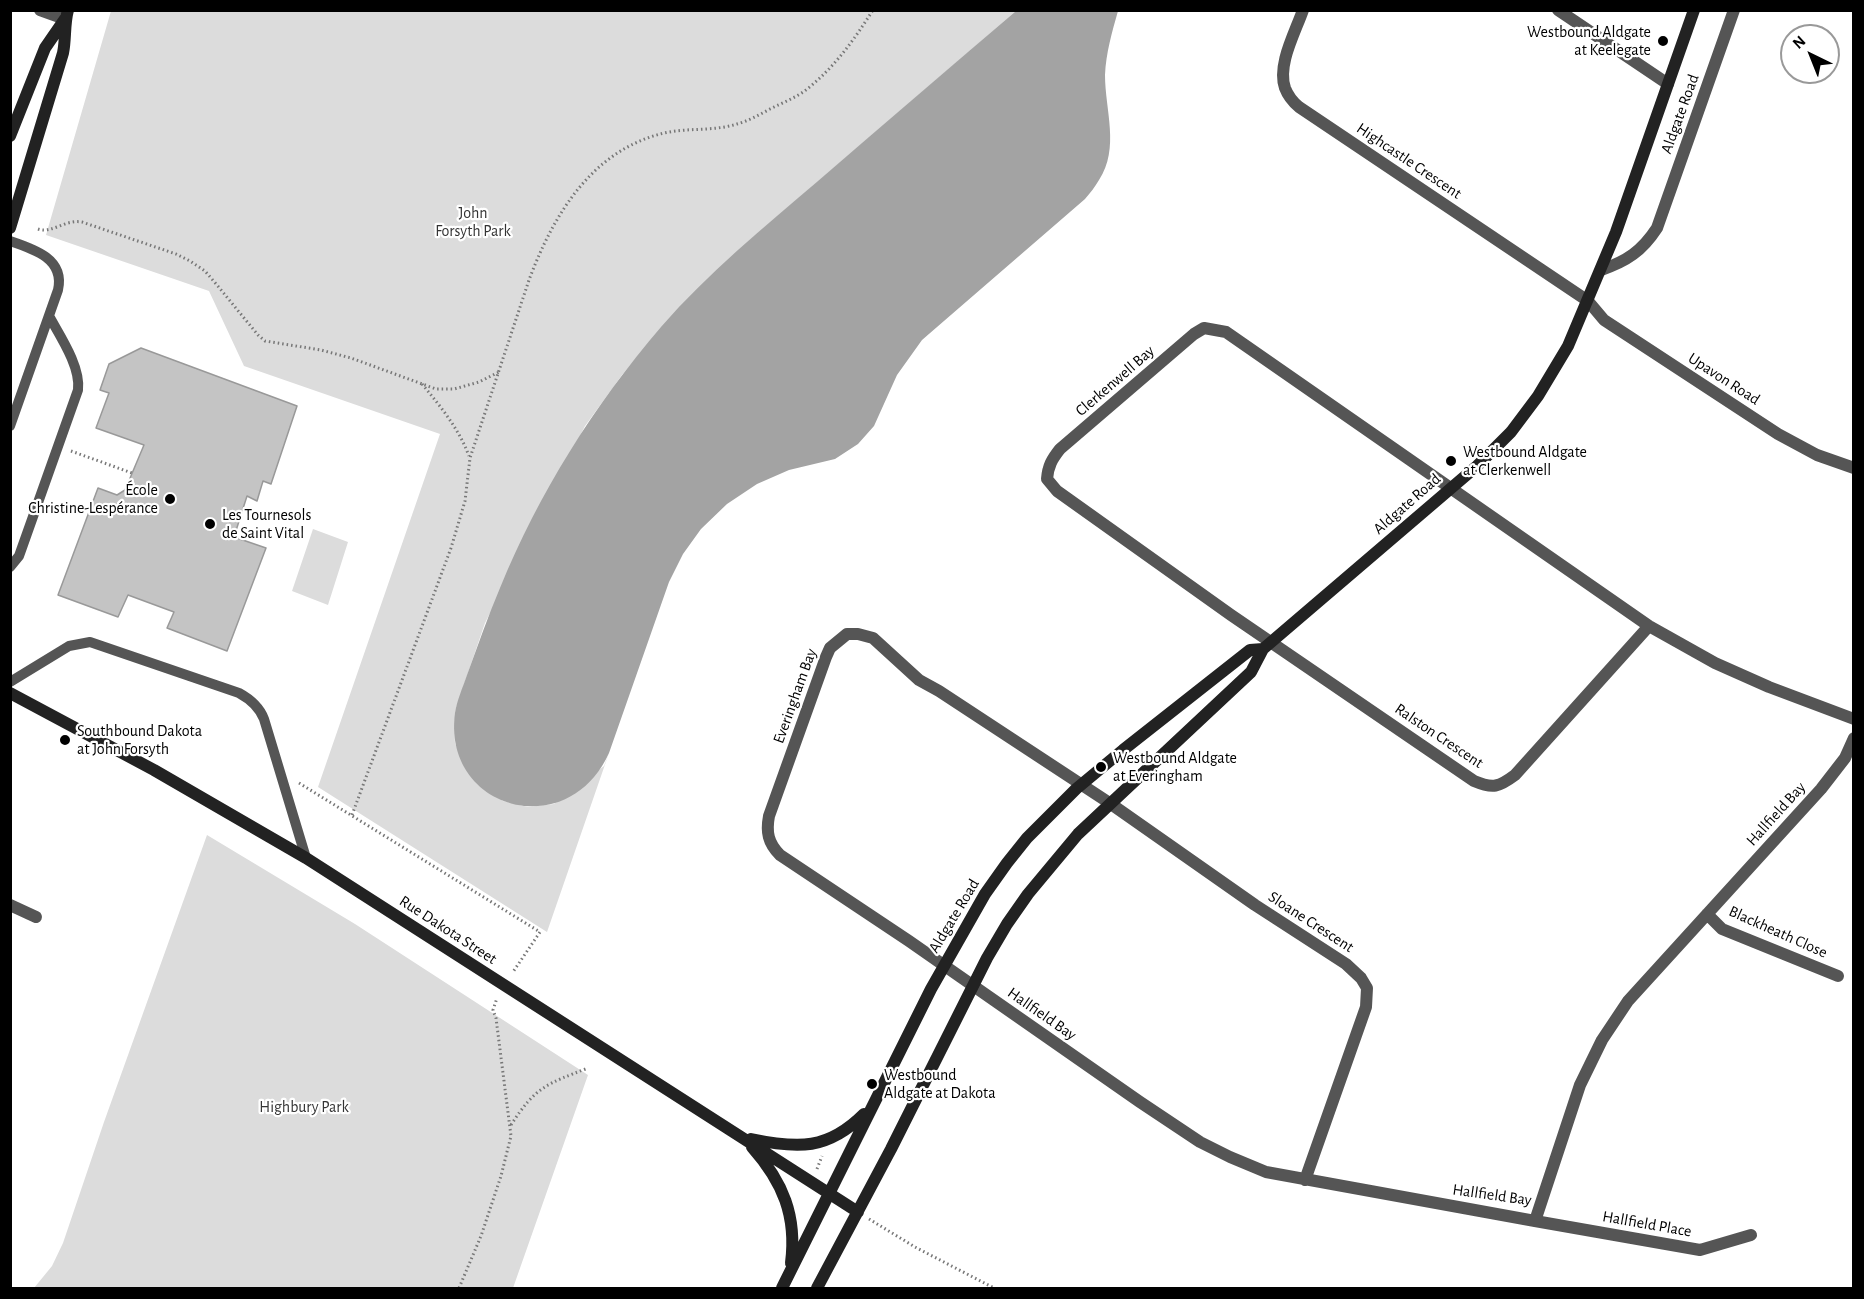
<!DOCTYPE html>
<meta charset="utf-8">
<style>
body{margin:0}
#map{position:relative;width:1864px;height:1299px;overflow:hidden;background:#fff;font-family:"Alegreya Sans",sans-serif}
canvas{display:block}
.frame{position:absolute;inset:0;border:12px solid #000;pointer-events:none}
.north{position:absolute;left:1780px;top:24px;width:60px;height:60px;box-sizing:border-box;background:#fff;border:2px solid #999;border-radius:50%;rotate:317deg;font-size:16px;font-weight:700;line-height:24px;text-align:center;color:#000}
.north::after{content:'';display:block;margin:auto;width:21px;height:27px;background:#000;clip-path:polygon(50% 0,100% 100%,50% 72%,0 100%)}
</style>
<div id="map">
<canvas width="1864" height="1299"></canvas>
<div class="frame"></div>
<div class="north">N</div>
</div>
<script>
const ctx = document.querySelector('canvas').getContext('2d');
ctx.lineJoin = 'round';
function fill(path, color) {
  ctx.fillStyle = color;
  ctx.fill(path, 'evenodd');
}
function trace(path, color, width, dash) {
  ctx.strokeStyle = color;
  ctx.lineWidth = width;
  ctx.lineCap = dash ? 'butt' : 'round';
  ctx.setLineDash(dash || []);
  ctx.stroke(path);
}
function drawText(font, color, halo, rows, align = 'center') {
  ctx.font = font + ' "Alegreya Sans",sans-serif';
  ctx.lineWidth = 4.5;
  ctx.setLineDash([]);
  ctx.textBaseline = 'middle';
  ctx.strokeStyle = halo;
  ctx.fillStyle = color;
  for (const [text, x, y, turn = 0] of rows) {
    ctx.save();
    ctx.translate(x, y);
    ctx.rotate((+turn || 0) * Math.PI / 180);
    ctx.textAlign = isNaN(turn) ? turn : align;
    if (halo) ctx.strokeText(text, 0, 0);
    ctx.fillText(text, 0, 0);
    ctx.restore();
  }
}
const green = new Path2D(`
 M111 11H1016L751 239 662 327 622 375 585 426 485 623 456 708 454 726 455 743 465 768 503 801 528 807 554 804 604 766 609 753 547 932 318 787 440 434 244 366 209 291 46 235Z
 M313 529 348 542 328 605 292 591Z
 M207 835 355 924 588 1075 513 1288H34L52 1266 63 1243 104 1122Z`);
const water = new Path2D(`
 M1016 11H1118C1112 32 1106 53 1105 75 1105 110 1120 148 1099 180 1095 187 1090 193 1085 199L922 340 897 375 874 426 858 444 835 459 789 470 757 484 727 504 701 529 683 554 669 582 609 753C567 845 442 809 455 713 457 700 463 687 467 675 478 645 488 616 500 588 539 493 594 405 661 327 708 273 764 227 818 181 884 124 950 67 1016 11Z`);
const building = new Path2D(`
 M141 348 297 406 271 484 263 481 257 501 247 496 234 537 266 548 227 651 167 628 174 612 128 595 118 617 58 595 98 488 117 495 125 490 144 445 96 428 109 393 100 390 109 364Z`);
const path = new Path2D(`
 M38 229C52 234 65 219 82 222L176 254 190 261 205 271 217 285 258 335 265 341 321 350 351 358 436 389H454L479 382 499 372
 M422 384C441 407 459 429 469 456
 M71 451 132 473
 M299 783 540 932 513 972
 M352 815 451 548 465 501 470 458 529 280C554 213 594 147 669 132 691 128 715 131 737 124 748 121 759 115 770 109 782 103 795 98 806 90 834 68 854 40 873 10
 M511 1125C536 1086 547 1084 588 1068
 M817 1169 822 1156
 M869 1219 915 1247 994 1288
 M459 1288 481 1236 501 1176 511 1136 496 1018 493 1010 497 998`);
const lane = new Path2D(`
 M10 241C34 249 65 259 58 290L10 426
 M10 567 19 556 78 390C81 367 60 336 49 316
 M10 682 69 646 90 642 239 693C250 699 259 706 264 719L306 858`);
const street = new Path2D(`
 M40 10 65 19
 M1303 10C1295 33 1277 65 1285 88 1288 96 1293 102 1299 107L1588 301 1604 320 1778 434 1817 455 1854 468
 M1558 10 1668 84
 M1601 270C1627 261 1642 251 1657 228L1734 10
 M1649 626 1515 775C1499 787 1493 789 1474 781L1231 615 1057 491 1047 479C1048 466 1052 459 1060 449L1194 334 1204 328 1226 332 1649 626 1715 663 1769 687 1854 719
 M10 905 36 917
 M1707 914 1722 929 1838 976
 M1305 1180 1366 1007 1367 988 1361 978 1346 964 1255 905 1111 804 939 691 919 680 873 638 858 634H847L830 648 826 657 769 816C766 832 768 843 780 855L909 941 1140 1102 1200 1142 1230 1157 1266 1172 1535 1221 1580 1085 1602 1040 1628 1001 1821 789 1845 758 1854 738
 M1535 1221 1700 1250 1751 1235`);
const secondary = new Path2D(`
 M10 136 45 48 65 19
 M10 228 63 53C66 39 64 24 68 10
 M10 693 154 770 306 858 858 1212
 M751 1139C798 1149 828 1150 864 1114
 M752 1147C783 1182 797 1216 791 1263
 M782 1288 931 989 985 894 1007 863 1027 838 1076 789 1123 750 1250 650 1263 649
 M817 1288 891 1149 987 958 1007 924 1028 894 1078 834 1251 672 1263 649 1477 466 1511 432 1538 396 1568 346 1616 232 1694 10`);
const markers = [
 [1663,41,6,"#000"],
 [1451,461,6,"#000"],
 [170,499,6,"#000"],
 [210,524,6,"#000"],
 [65,740,6,"#000"],
 [1101,767,6,"#000"],
 [872,1084,6,"#000"]
];
const poiNames = [
 ["Westbound Aldgate",1651,32,"right"],
 ["at Keelegate",1651,50,"right"],
 ["Westbound Aldgate",1463,452],
 ["at Clerkenwell",1463,470],
 ["École",158,490,"right"],
 ["Christine-Lespérance",158,508,"right"],
 ["Les Tournesols",222,515],
 ["de Saint Vital",222,533],
 ["Southbound Dakota",77,731],
 ["at John Forsyth",77,749],
 ["Westbound Aldgate",1113,758],
 ["at Everingham",1113,776],
 ["Westbound",884,1075],
 ["Aldgate at Dakota",884,1093]
];
const streetNames = [
 ["Aldgate Road",1680,114,-70],
 ["Highcastle Crescent",1409,161,34],
 ["Upavon Road",1724,379,33],
 ["Clerkenwell Bay",1115,381,-41],
 ["Aldgate Road",1407,504,-41],
 ["Everingham Bay",795,696,-70],
 ["Ralston Crescent",1439,736,34],
 ["Hallfield Bay",1776,814,-48],
 ["Aldgate Road",954,916,-59],
 ["Sloane Crescent",1311,922,33],
 ["Rue Dakota Street",448,930,33],
 ["Blackheath Close",1778,932,24],
 ["Hallfield Bay",1042,1014,35],
 ["Hallfield Bay",1492,1195,8],
 ["Hallfield Place",1647,1224,10]
];
const parkNames = [
 ["John",473,213],
 ["Forsyth Park",473,231],
 ["Highbury Park",304,1107]
];
fill(green, '#dcdcdc');
fill(water, '#a3a3a3');
fill(building, '#c4c4c4');
trace(building, '#999', 1.5);
trace(path, '#777', 3, [1.5, 3]);
trace(lane, '#555', 10);
trace(street, '#555', 12);
trace(secondary, '#222', 12);
for (const [x, y, r, color] of markers) {
  const dot = new Path2D();
  dot.arc(x, y, r, 0, 2 * Math.PI);
  ctx.fillStyle = color;
  ctx.fill(dot);
  trace(dot, '#fff', 2);
}
drawText('16px', '#000', '#fff', poiNames, 'left');
drawText('16px', '#000', '#fff', streetNames);
drawText('16px', '#333', '#fff', parkNames);
</script>
